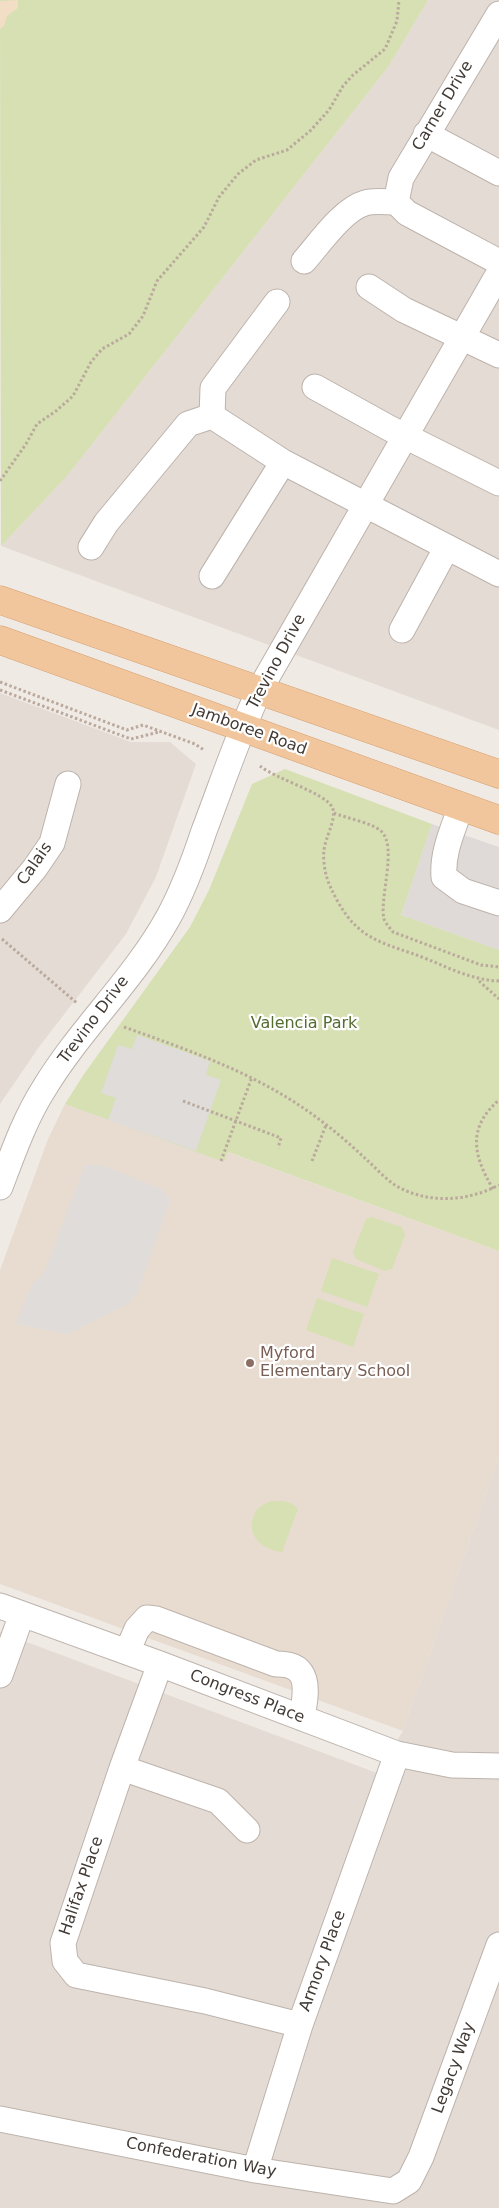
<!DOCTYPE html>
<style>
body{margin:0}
canvas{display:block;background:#f0eae5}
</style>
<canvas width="499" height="2208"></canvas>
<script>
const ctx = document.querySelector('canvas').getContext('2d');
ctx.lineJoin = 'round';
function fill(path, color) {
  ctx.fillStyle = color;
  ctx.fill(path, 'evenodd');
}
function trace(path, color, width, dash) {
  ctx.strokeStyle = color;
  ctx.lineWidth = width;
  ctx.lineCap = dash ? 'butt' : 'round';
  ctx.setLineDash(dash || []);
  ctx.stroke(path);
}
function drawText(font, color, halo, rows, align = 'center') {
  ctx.font = font + ' "DejaVu Sans",sans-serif';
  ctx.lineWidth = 4.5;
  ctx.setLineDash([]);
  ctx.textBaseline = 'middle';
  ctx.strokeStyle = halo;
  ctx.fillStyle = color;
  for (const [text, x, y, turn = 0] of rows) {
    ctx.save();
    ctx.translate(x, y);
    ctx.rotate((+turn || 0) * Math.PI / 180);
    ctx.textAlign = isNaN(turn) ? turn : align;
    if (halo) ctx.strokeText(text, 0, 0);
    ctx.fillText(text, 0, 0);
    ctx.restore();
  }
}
const residential = new Path2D(`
 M428 0H499V730L1 546 67 476 388 67Z
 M0 693 131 742H170L196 764 156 877 126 934 39 1047 0 1104Z
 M499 1456V2208H0V1632L377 1773 403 1731Z`);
const industrial = new Path2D(`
 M432 824 499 847V950L401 915Z`);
const education = new Path2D(`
 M65 1104 224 1161 227 1152 499 1251V1456L403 1731 0 1584V1270L48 1139Z`);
const green = new Path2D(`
 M0 0H428L388 67 67 476 1 546Z
 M285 769 432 824 401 915 499 950V1251L228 1152 224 1162 65 1104 84 1074 190 927 209 890 252 784Z
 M371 1217 402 1227 405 1235 392 1269 385 1271 356 1259 353 1252 366 1219Z
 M332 1258 379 1274 367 1307 321 1291Z
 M317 1298 364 1314 353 1347 306 1330Z
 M271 1501C282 1501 290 1500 298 1509L282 1552C261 1550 242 1532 257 1510 260 1506 266 1503 271 1501Z`);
const sand = new Path2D(`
 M18 0V8L7 16 4 26 0 29V1Z`);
const parking = new Path2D(`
 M137 1035 210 1061 206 1075 221 1080 196 1151 108 1120 116 1098 101 1093 118 1045 132 1049Z
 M85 1165H101L161 1189 170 1200 137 1293 128 1304 68 1334 16 1324 32 1285 44 1273Z`);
const path = new Path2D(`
 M0 481 26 444 37 424 56 411 73 396 91 362 102 349 129 334 143 316 157 281 204 227 219 197 238 174 256 160 287 150 310 131 329 110 343 86 353 75 385 49 397 21 399 0
 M0 682 127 730 143 725 195 744 204 750
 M0 690 131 739 159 732
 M260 766C276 779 325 793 332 807 338 817 324 840 324 851 323 857 324 864 325 870 327 881 332 891 338 902 361 943 387 943 427 959 451 969 473 980 499 981
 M334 813C346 818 372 823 381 831 398 847 379 898 384 919 386 924 390 928 393 932L481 965 499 967
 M2 939 78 1004
 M479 981 499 999
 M124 1027C191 1051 258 1074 316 1117 334 1130 352 1146 368 1161 378 1170 388 1182 400 1188 432 1204 468 1201 499 1185
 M183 1101 281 1138 278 1148
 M221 1161 252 1077
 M312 1161 326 1125
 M493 1189C473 1155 467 1128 499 1100`);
const minor = new Path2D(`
 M426 134 499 173
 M396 202 401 178 499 14
 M396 202 407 213 499 262
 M304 261C319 244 343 209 365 203 374 200 386 202 396 202
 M369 287 404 310 499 355
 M315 387 389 428 499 483
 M212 416 283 462 499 574
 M212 416 213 388 277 302
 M91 547 106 523 188 424 212 416
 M212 576 283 462
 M402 630 447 547
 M461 806C453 830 442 852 444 877L463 891 499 903
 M0 910 35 868 52 843 68 784
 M0 1187C13 1153 25 1118 45 1087 81 1028 134 979 168 918 183 891 194 861 204 831 222 784 238 735 260 689L499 273
 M0 1606 160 1664 397 1754 452 1765 499 1766
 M127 1652 137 1629 147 1618 156 1619 276 1664C313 1663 306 1693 302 1718
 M160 1664 122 1768 63 1943 65 1961 76 1975 205 2001 300 2025
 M0 1675 22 1614
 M122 1768 218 1801 247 1830
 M0 2119 255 2170 393 2191 409 2181 421 2157 499 1945
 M255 2170 300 2025 397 1754`);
const major = new Path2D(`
 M0 600 499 774
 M0 640 499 820`);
const markers = [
 [250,1363,5,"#8d6e63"]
];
const streetNames = [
 ["Carner Drive",443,106,-59],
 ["Trevino Drive",277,662,-62],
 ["Jamboree Road",249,730,20],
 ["Calais",35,864,-55],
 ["Trevino Drive",94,1020,-53],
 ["Congress Place",247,1697,21],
 ["Halifax Place",82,1886,-71],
 ["Armory Place",323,1961,-70],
 ["Legacy Way",454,2068,-70],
 ["Confederation Way",201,2158,11]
];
const parkNames = [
 ["Valencia Park",304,1024]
];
const educationNames = [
 ["Myford",260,1354],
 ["Elementary School",260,1372]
];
fill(residential, '#e4dbd4');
fill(industrial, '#dfdad7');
fill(education, '#e8dcd1');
fill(green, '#d6e0b2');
fill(sand, '#f1dec5');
fill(parking, '#dfdcda');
trace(minor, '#bdb3ac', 27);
trace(major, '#d49f6f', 29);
trace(path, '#baa99c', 3, [2.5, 2.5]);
trace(minor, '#fff', 25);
trace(major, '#f2c69d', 28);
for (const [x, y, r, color] of markers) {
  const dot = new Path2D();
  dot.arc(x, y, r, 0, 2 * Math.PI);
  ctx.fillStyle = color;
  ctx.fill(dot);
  trace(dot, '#fff', 2);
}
drawText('16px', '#423a35', '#fff', streetNames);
drawText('16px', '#546c30', '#fff', parkNames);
drawText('16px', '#785e54', '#fff', educationNames, 'left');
</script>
